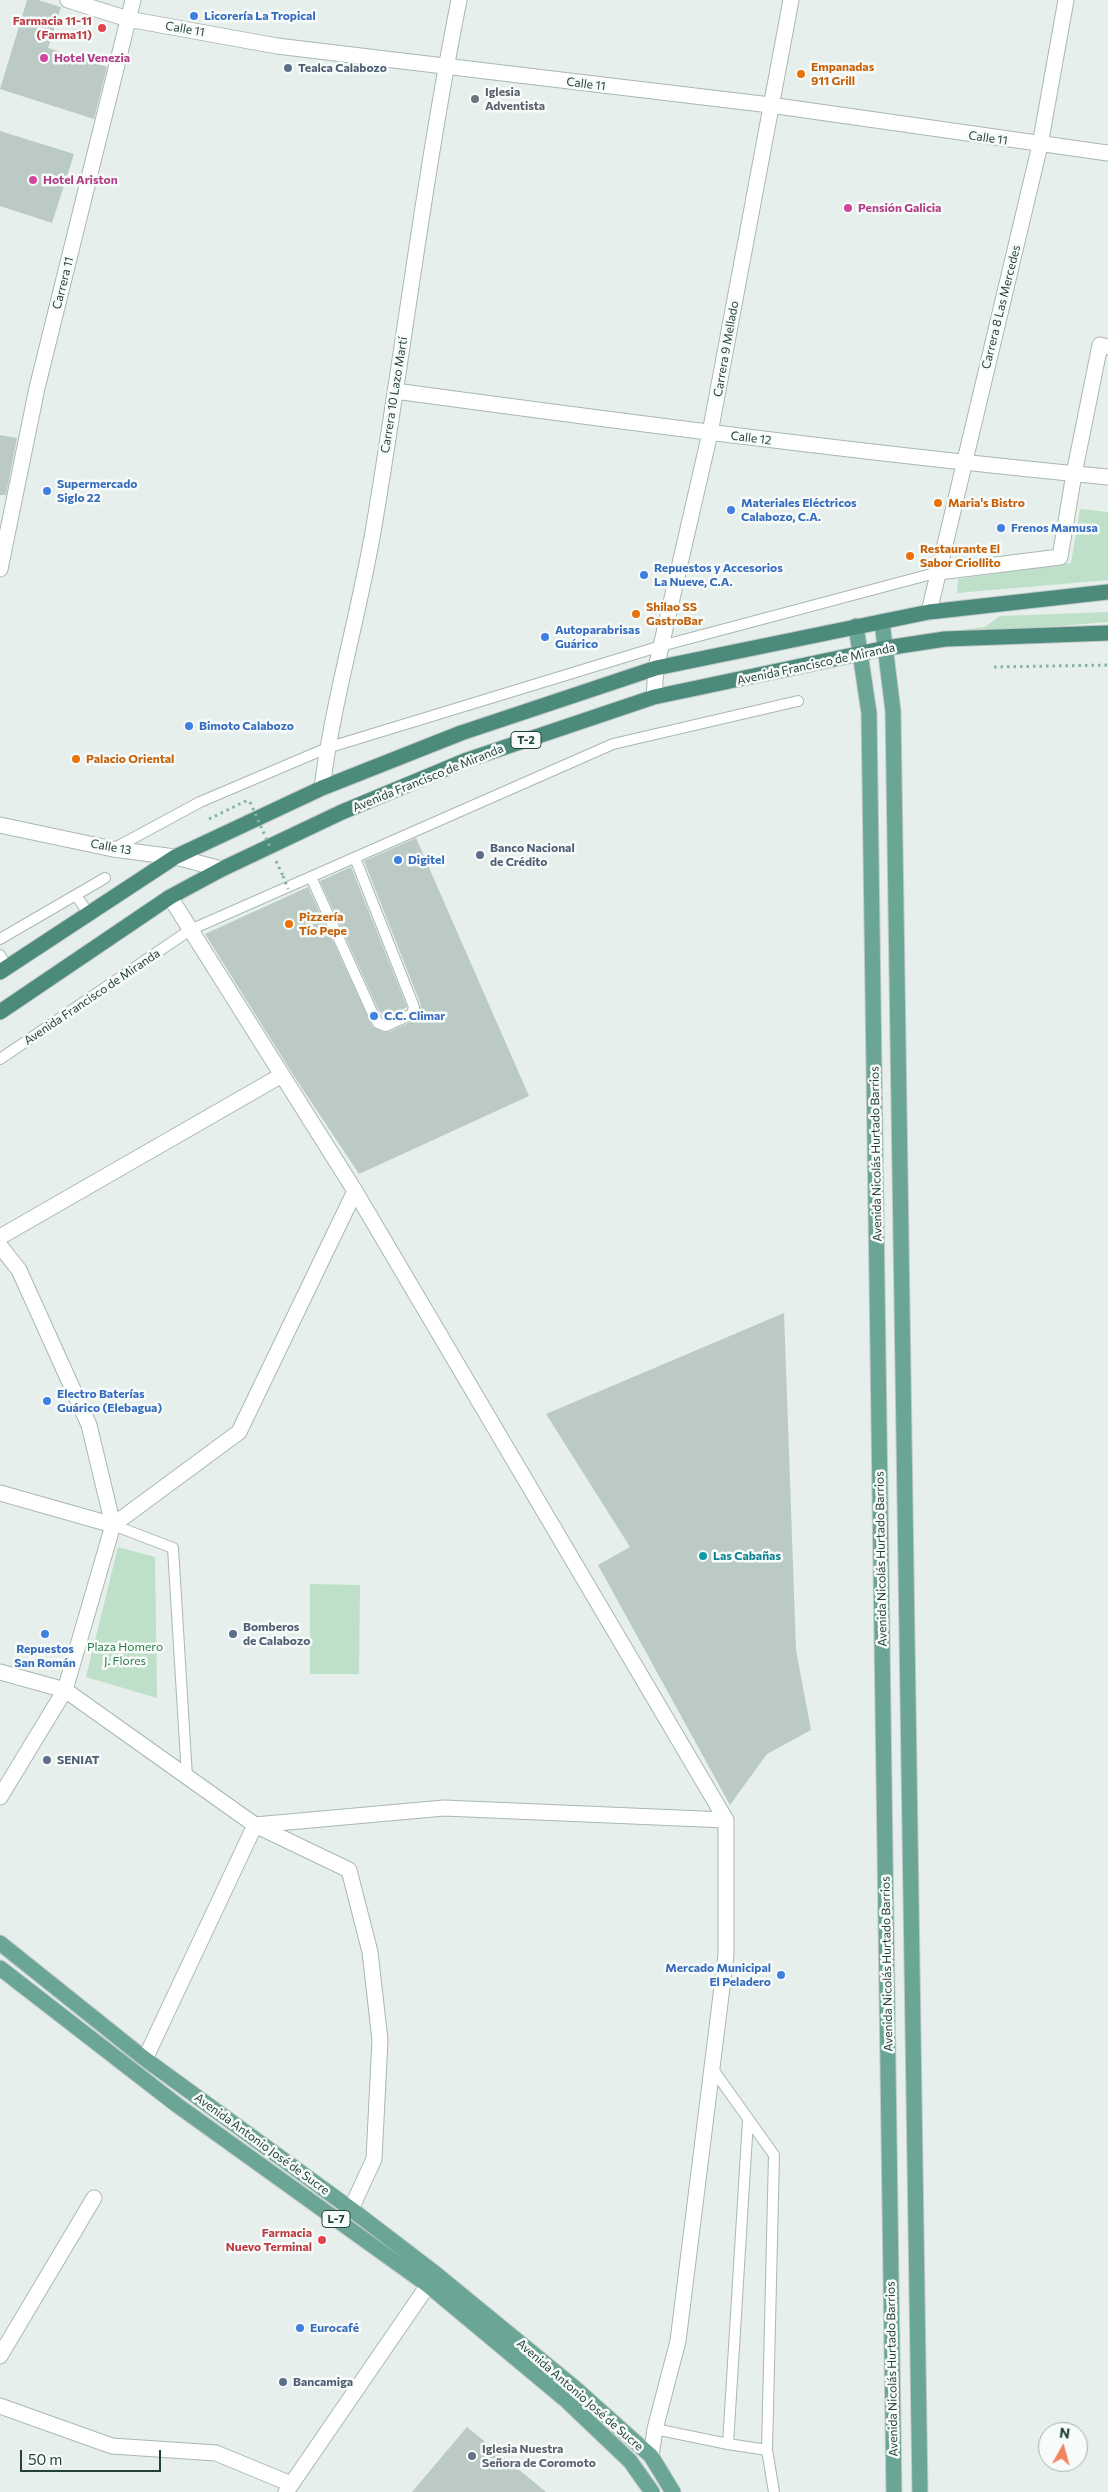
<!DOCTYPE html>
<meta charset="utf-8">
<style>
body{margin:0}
#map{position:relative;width:1108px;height:2492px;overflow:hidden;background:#e6efeb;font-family:Commissioner,sans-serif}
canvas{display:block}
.north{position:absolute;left:1038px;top:2422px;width:50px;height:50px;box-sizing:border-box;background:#f7fbf9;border:1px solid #a3b1ad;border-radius:50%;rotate:7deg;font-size:14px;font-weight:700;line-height:20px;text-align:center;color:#24423a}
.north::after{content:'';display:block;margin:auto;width:18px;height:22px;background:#f4845f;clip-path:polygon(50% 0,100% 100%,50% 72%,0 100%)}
.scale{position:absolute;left:20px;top:2450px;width:141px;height:22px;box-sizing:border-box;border:2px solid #24423a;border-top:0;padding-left:6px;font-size:15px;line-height:18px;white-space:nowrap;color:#24423a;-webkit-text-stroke:4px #f7fbf9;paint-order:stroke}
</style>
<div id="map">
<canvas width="1108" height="2492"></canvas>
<div class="north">N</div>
<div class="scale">50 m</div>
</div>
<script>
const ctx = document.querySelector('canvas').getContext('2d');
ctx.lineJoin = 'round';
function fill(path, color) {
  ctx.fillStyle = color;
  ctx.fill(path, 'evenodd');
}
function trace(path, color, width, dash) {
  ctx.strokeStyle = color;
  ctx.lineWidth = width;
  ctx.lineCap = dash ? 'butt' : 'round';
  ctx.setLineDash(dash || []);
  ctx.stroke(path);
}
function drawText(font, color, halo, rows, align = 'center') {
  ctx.font = font + ' Commissioner,sans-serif';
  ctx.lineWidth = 5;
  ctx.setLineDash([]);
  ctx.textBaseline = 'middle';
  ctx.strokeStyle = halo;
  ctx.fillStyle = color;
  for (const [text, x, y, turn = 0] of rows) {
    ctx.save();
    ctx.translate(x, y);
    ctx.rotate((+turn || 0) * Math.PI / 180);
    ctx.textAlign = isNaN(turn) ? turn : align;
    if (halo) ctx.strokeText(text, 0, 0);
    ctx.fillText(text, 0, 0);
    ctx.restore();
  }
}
const green = new Path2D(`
 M1080 509 1108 512V580L957 593 958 579 1071 563Z
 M1108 612V622L903 639V637L985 627 1000 616Z
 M118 1547 155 1557 157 1698 86 1677Z
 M310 1584 360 1585 359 1674H310Z`);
const building = new Path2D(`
 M27 0H38L61 7 48 48 107 67 94 119 0 89Z
 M0 131 74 154 52 223 0 206Z
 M0 435 17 438 6 495H0Z
 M416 838 529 1096 359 1174 292 1073 205 934 308 887 372 1026 384 1032H389L417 1019 421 1005 364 861Z
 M351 867 407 1007 386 1019 378 1009 320 881Z
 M784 1313 796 1650 811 1730 767 1754 730 1805 598 1565 630 1547 546 1414Z
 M467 2427 546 2492H412Z`);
const path = new Path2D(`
 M994 667 1108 665
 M209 819 248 800
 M276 861 283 876`);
const service = new Path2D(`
 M113 849 200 802 327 748 661 646 939 572
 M311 877 372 1012 378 1023 386 1026 412 1014 414 1007 355 858
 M76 895 88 913
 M0 939 105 878
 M0 955 7 967
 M0 1059 190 930 613 744 798 701
 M113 1525 173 1548 187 1777
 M712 2068 774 2155 767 2450 774 2492
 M748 2120 728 2444 767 2450
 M655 2429 728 2444`);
const minor = new Path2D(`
 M68 0 128 19 277 46 770 105 1108 153
 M395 391C632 423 870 454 1108 477
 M0 569 37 388 133 0
 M939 572 1060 557 1074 474 1100 345 1108 347
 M929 612 1040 145 1066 0
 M654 697 656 668 710 433 791 0
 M322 788C333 701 358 618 373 532 403 355 424 176 459 0
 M0 825 113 849 175 857 222 869
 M355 1191 726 1820V1955L678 2341 655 2429 651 2456
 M0 1237 282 1075
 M0 1246 19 1270 89 1425 113 1525 239 1432 355 1191 170 897
 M0 1493 113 1525 65 1690 0 1797
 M0 1672 65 1690 255 1825 349 1870 370 1952 380 2040 374 2159 351 2209
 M145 2059 255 1825 444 1808 726 1820
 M0 2356 94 2198
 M0 2406 112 2446 216 2453 291 2484
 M286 2492 435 2275`);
const primary = new Path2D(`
 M882 622 893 711 920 2492
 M856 626 869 713 894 2492
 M0 1943 145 2059 351 2209 436 2274 575 2388 651 2456 673 2492
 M0 1968 177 2105 429 2286 567 2401 630 2461 652 2492`);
const trunk = new Path2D(`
 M0 972 175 857 322 788 461 733 656 668 929 612 1108 592
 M0 1012 170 897 222 869 342 812 467 760 654 697 886 648 945 639 1108 633`);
const pathBridge = new Path2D(`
 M250 802 270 847
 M283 876 288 889`);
const markers = [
 [194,16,5,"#3f7fe0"],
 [102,28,5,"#e0444e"],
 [44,58,5,"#d1479c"],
 [288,68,5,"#5c6f8a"],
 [801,74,5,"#e8710a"],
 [475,99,5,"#6b7280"],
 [33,180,5,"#d1479c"],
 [848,208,5,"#d1479c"],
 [47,491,5,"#3f7fe0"],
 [938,503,5,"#e8710a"],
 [731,510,5,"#3f7fe0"],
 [1001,528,5,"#3f7fe0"],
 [910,556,5,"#e8710a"],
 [644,575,5,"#3f7fe0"],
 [636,614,5,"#e8710a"],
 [545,637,5,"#3f7fe0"],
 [189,726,5,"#3f7fe0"],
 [76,759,5,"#e8710a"],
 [480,855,5,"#5c6f8a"],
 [398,860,5,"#3f7fe0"],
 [289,924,5,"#e8710a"],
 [374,1016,5,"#3f7fe0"],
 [47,1401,5,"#3f7fe0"],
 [703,1556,5,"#0f9aa8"],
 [45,1634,5,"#3f7fe0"],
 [233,1634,5,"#5c6f8a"],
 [47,1760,5,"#5c6f8a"],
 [781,1975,5,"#3f7fe0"],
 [322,2240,5,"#e0444e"],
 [300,2328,5,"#3f7fe0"],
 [283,2382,5,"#5c6f8a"],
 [472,2456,5,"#6b7280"]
];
const shields = [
 [526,740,30],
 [336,2219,28]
];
const shieldNames = [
 ["T-2",526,740],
 ["L-7",336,2219]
];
const shopNames = [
 ["Licorería La Tropical",204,16],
 ["Supermercado",57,484],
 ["Siglo 22",57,498],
 ["Materiales Eléctricos",741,503],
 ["Calabozo, C.A.",741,517],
 ["Frenos Mamusa",1011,528],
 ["Repuestos y Accesorios",654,568],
 ["La Nueve, C.A.",654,582],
 ["Autoparabrisas",555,630],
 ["Guárico",555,644],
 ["Bimoto Calabozo",199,726],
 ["Digitel",408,860],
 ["C.C. Climar",384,1016],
 ["Electro Baterías",57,1394],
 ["Guárico (Elebagua)",57,1408],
 ["Repuestos",45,1649,"center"],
 ["San Román",45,1663,"center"],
 ["Mercado Municipal",771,1968,"right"],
 ["El Peladero",771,1982,"right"],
 ["Eurocafé",310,2328]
];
const healthNames = [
 ["Farmacia 11-11",92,21],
 ["(Farma11)",92,35],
 ["Farmacia",312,2233],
 ["Nuevo Terminal",312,2247]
];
const streetNames = [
 ["Calle 11",185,29,10],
 ["Calle 11",586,84,7],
 ["Calle 11",988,138,8],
 ["Carrera 11",63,283,-76],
 ["Carrera 8 Las Mercedes",1001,307,-76],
 ["Carrera 9 Mellado",726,349,-80],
 ["Carrera 10 Lazo Martí",394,395,-81],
 ["Calle 12",751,438,7],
 ["Avenida Francisco de Miranda",816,664,-12],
 ["Avenida Francisco de Miranda",428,778,-22],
 ["Calle 13",111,847,10],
 ["Avenida Francisco de Miranda",92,997,-34],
 ["Avenida Nicolás Hurtado Barrios",876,1154,-91],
 ["Avenida Nicolás Hurtado Barrios",881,1559,-91],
 ["Avenida Nicolás Hurtado Barrios",887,1964,-91],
 ["Avenida Antonio José de Sucre",262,2144,36],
 ["Avenida Nicolás Hurtado Barrios",892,2369,-91],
 ["Avenida Antonio José de Sucre",580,2395,41]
];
const hotelNames = [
 ["Hotel Venezia",54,58],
 ["Hotel Ariston",43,180],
 ["Pensión Galicia",858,208]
];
const foodNames = [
 ["Empanadas",811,67],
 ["911 Grill",811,81],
 ["Maria's Bistro",948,503],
 ["Restaurante El",920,549],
 ["Sabor Criollito",920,563],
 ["Shilao SS",646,607],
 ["GastroBar",646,621],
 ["Palacio Oriental",86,759],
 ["Pizzería",299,917],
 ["Tío Pepe",299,931]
];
const serviceNames = [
 ["Tealca Calabozo",298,68],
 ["Banco Nacional",490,848],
 ["de Crédito",490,862],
 ["Bomberos",243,1627],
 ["de Calabozo",243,1641],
 ["SENIAT",57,1760],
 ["Bancamiga",293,2382]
];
const worshipNames = [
 ["Iglesia",485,92],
 ["Adventista",485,106],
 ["Iglesia Nuestra",482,2449],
 ["Señora de Coromoto",482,2463]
];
const cultureNames = [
 ["Las Cabañas",713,1556]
];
const parkNames = [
 ["Plaza Homero",125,1647],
 ["J. Flores",125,1661]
];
fill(green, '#bfe0c8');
fill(building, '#bbcac4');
trace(service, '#a8b8b2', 12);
trace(minor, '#a8b8b2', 17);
trace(primary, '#c2cac8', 17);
trace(trunk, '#c2cac8', 17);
trace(path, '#86b3a5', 3, [2.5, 4]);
trace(service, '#fff', 10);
trace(minor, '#fff', 15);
trace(primary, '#6aa596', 15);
trace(trunk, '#4c8a7c', 15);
trace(pathBridge, '#86b3a5', 3, [2.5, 4]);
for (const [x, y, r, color] of markers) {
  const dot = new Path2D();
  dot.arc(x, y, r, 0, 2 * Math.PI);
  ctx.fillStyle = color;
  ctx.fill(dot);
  trace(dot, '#f7fbf9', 2);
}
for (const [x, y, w] of shields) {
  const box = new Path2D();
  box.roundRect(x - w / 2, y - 8.5, w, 17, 4);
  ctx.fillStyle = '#f7fbf9';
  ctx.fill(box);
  trace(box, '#24423a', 1);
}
drawText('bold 11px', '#24423a', null, shieldNames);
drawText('bold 12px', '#366cbe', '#f7fbf9', shopNames, 'left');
drawText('bold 12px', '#be3a42', '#f7fbf9', healthNames, 'right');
drawText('12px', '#24423a', '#f7fbf9', streetNames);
drawText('bold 12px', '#b23c85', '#f7fbf9', hotelNames, 'left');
drawText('bold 12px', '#c56008', '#f7fbf9', foodNames, 'left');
drawText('bold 12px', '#4e5e75', '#f7fbf9', serviceNames, 'left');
drawText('bold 12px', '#5b616d', '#f7fbf9', worshipNames, 'left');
drawText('bold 12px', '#0d838f', '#f7fbf9', cultureNames, 'left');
drawText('12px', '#2d7a4b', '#f7fbf9', parkNames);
</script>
